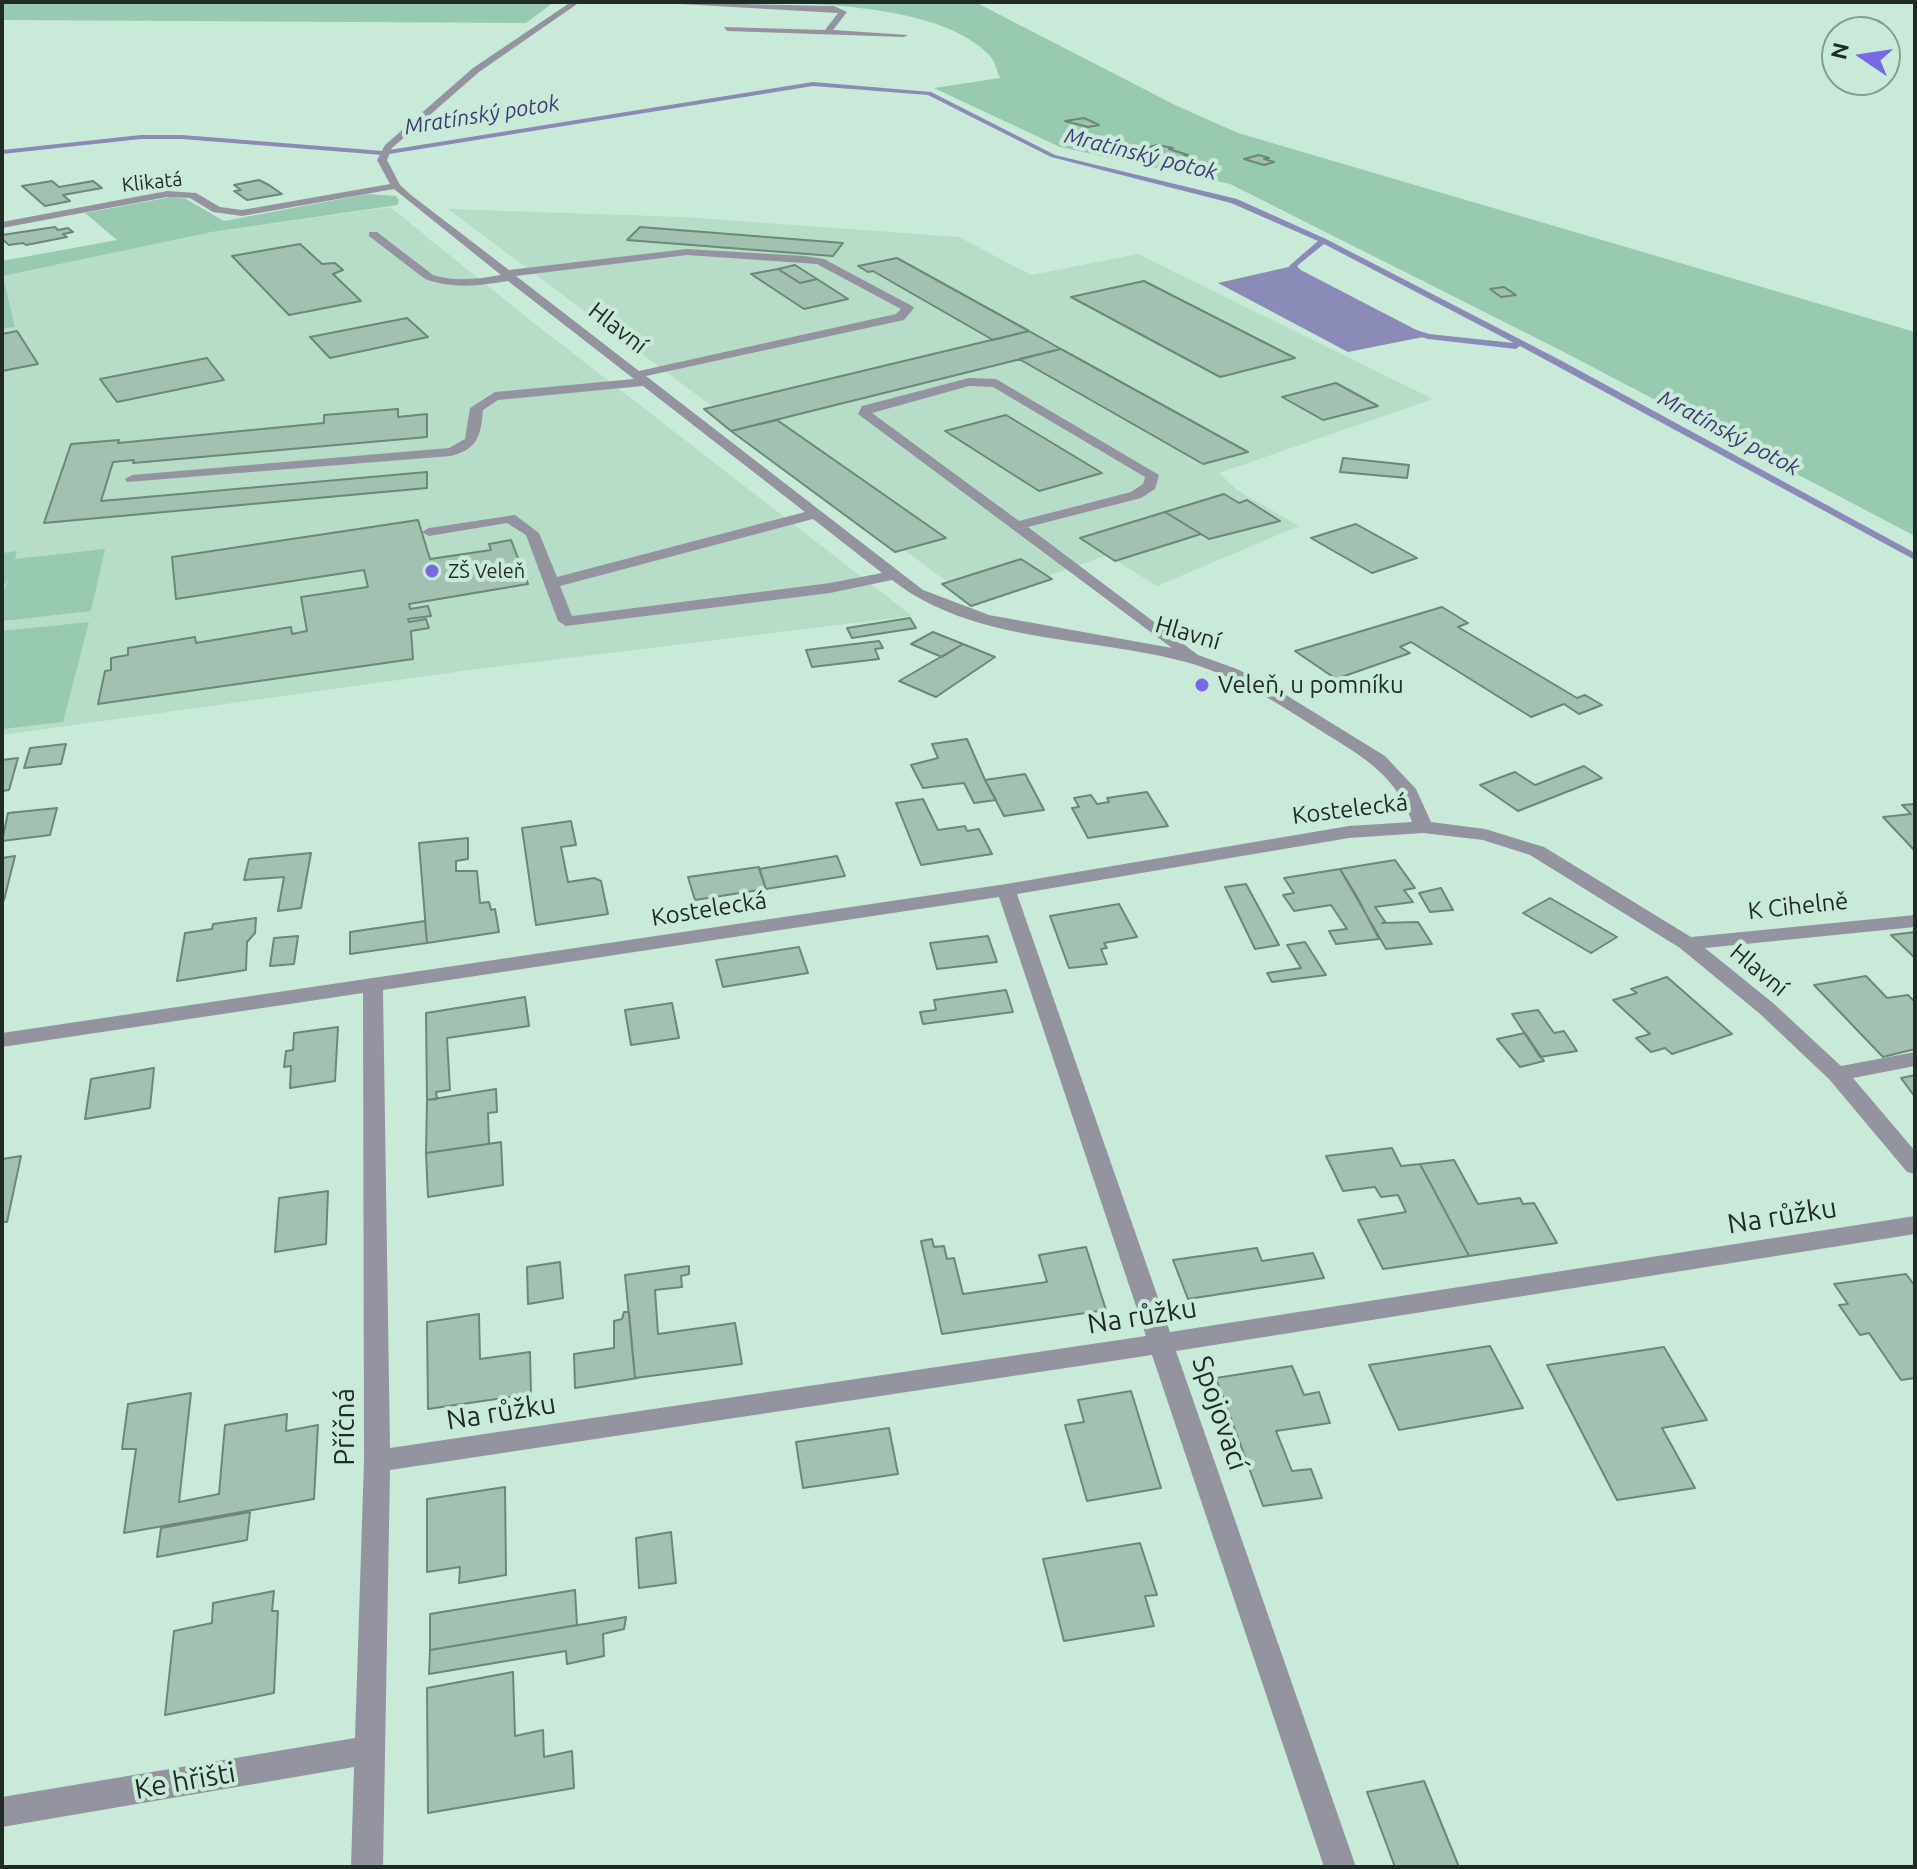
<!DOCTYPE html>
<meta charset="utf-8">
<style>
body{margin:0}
#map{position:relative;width:1917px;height:1869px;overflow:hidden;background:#caead9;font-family:Ubuntu,sans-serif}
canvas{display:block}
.frame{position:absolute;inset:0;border:4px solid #1f2b25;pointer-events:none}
.north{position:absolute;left:1821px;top:16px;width:80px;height:80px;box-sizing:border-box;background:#caead9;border:2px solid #869e91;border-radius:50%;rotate:283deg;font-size:22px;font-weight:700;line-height:32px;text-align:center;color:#1f2b25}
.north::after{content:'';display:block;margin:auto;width:28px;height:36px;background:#7569e4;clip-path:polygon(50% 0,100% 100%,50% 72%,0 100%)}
</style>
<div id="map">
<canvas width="1917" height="1869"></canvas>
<div class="frame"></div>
<div class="north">N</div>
</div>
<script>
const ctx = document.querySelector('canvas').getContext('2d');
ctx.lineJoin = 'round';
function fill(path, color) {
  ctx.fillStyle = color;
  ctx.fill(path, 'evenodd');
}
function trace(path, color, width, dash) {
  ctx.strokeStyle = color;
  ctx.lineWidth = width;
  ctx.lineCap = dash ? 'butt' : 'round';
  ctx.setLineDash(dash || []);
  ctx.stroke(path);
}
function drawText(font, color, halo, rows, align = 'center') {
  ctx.font = font + ' Ubuntu,sans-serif';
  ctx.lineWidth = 8;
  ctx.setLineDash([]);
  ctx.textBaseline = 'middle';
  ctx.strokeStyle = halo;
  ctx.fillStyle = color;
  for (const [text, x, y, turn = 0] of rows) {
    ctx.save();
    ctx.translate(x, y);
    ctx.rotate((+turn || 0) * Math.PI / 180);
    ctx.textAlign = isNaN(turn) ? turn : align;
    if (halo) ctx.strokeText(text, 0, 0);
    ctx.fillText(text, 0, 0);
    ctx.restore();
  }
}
const built = new Path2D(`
 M390 207 534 323 912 616 470 670 2 735V590L17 552 2 553V329L15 326 3 276 212 232Z
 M448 209 684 217 959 237 1031 275 1138 254 1433 399 1219 473 1237 490 1299 526 1157 586 1107 555 974 602Z`);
const green = new Path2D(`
 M2 2H554L526 23 2 20Z
 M765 2H975L1175 105 1238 133 1915 332V536L1562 351 1230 184 1060 147 934 88 1000 78C997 72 995 61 990 56 946 7 826 4 765 2Z
 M367 194 396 196 399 200 398 205 212 232 3 276 15 327 2 329V261L117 240 85 213 171 197 186 199 224 221Z
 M105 549 91 611 2 621V597L9 576 2 590V553L17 551 15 559Z
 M89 622 63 722 2 729V631Z`);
const water = new Path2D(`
 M1293 266 1428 336 1348 352 1218 283Z`);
const stream = new Path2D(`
 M813 82 931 92 1055 155 1237 199 1326 239 1562 361 1915 553V560L1520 346 1516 349 1428 339 1407 333 1406 331 1410 328 1429 334 1514 343 1324 244 1297 266 1309 280 1302 282 1289 266 1318 241 1231 203 1051 157 928 95 813 86 383 155 182 139H141L2 154V150L141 135H182L383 151Z`);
const building = new Path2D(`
 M1084 118 1099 125 1088 127 1065 121Z
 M1157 145 1173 148 1169 149 1188 155 1178 158 1142 149Z
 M1259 155 1269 158 1264 159 1274 162 1264 165 1244 159Z
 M259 180 269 185 282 194 247 200 234 191 241 190 234 185Z
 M52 181 59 187 93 181 102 188 63 195 70 201 45 206 22 186Z
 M55 227 58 230 68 228 73 232 63 234 67 237 26 245 23 243 9 245 2 239V235Z
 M640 227 843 243 833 256 627 240Z
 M300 244 322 264 335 263 343 270 333 274 361 301 289 315 232 256Z
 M897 258 1029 331 993 340 873 271 868 272 858 266Z
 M795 265 817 279 800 283 778 269Z
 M778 269 800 283 817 279 848 299 804 309 751 274Z
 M1144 281 1295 358 1220 377 1071 297Z
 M1504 287 1516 295 1501 297 1490 289Z
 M407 318 428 337 330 358 310 337Z
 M17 331 38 364 2 371V334Z
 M1029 331 1061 349 731 431 704 409Z
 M1061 349 1248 452 1203 464 1019 359Z
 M207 358 224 380 117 402 100 379Z
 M1336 383 1378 406 1323 420 1282 397Z
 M398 409V417L427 414V437L133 463 134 460 113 462 101 501 427 472V488L44 523 71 444 119 440 118 443 324 423V415Z
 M1006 415 1102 473 1039 491 945 431Z
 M777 420 946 538 895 552 731 431Z
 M1343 458 1409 465 1407 478 1340 472Z
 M1224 494 1239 503 1247 500 1280 521 1209 539 1165 512Z
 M1165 512 1201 534 1115 561 1080 538Z
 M418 520 430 559 491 550 489 544 511 540 528 584 409 604 410 609 428 606 431 616 408 619 409 622 426 619 429 628 411 631 413 659 98 704 105 671 111 670V658L128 655V648L195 637 196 643 291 627 292 634 307 631 301 597 368 587 364 570 176 599 172 557Z
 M1356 524 1417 558 1372 573 1311 538Z
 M1021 559 1052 579 971 606 942 584Z
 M1442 607 1468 623 1458 627 1577 698 1585 695 1602 705 1579 714 1564 704 1531 717 1411 642 1400 647 1410 653 1336 679 1295 651Z
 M910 618 916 628 852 638 847 628Z
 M933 632 963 644 942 657 911 644Z
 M879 641 883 648 875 649 879 659 812 667 806 650Z
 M963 644 995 657 936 697 899 681Z
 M967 739 985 780 996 800 974 803 964 783 923 788 911 765 938 758 932 744Z
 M66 744 61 764 24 768 30 748Z
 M18 758 9 790 2 791V760Z
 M1584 766 1602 778 1518 811 1480 785 1515 772 1535 785Z
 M1025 774 1044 810 1004 816 985 780Z
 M1147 792 1168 826 1088 838 1072 808 1079 807 1074 798 1091 795 1097 804 1109 802 1107 798Z
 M923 799 938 830 965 826 967 831 979 829 992 854 921 865 896 803Z
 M1915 804V851L1883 817 1911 814 1902 805Z
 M57 808 50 835 2 841 8 813Z
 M571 821 576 845 561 847 568 882 594 878 601 881 608 914 536 925 522 828Z
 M468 838V859L456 861V871H477L480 903 489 902 491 910 495 909 499 932 427 943 419 843Z
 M311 853 301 908 278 911 284 877 244 880 249 859Z
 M15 856 4 900H2V858Z
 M837 856 845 876 766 889 759 869Z
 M1395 860 1415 888 1404 890 1413 902 1375 907 1386 923H1382L1418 922 1432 944 1386 949 1340 869Z
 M759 867 766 889 695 900 688 877Z
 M1340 869 1356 895 1379 939 1336 944 1329 931 1347 929 1331 905 1294 911 1283 895 1294 893 1284 878Z
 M1246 884 1279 945 1255 949 1225 887Z
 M1441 888 1453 910 1430 912 1419 893Z
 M1550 898 1617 937 1591 953 1523 913Z
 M1119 904 1137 937 1104 943 1107 948 1101 949 1107 964 1069 968 1050 916Z
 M256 918 255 933 247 942 246 970 177 981 185 933 212 929 213 924Z
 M425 921 427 943 350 954V932Z
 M1915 932V958L1891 935Z
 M298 936 294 964 270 966 274 938Z
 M988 936 997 962 937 969 930 943Z
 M1305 942 1326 975 1272 982 1267 973 1301 968 1287 945Z
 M799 947 808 973 723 987 716 960Z
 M1866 976 1887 998 1908 995 1915 1002V1049L1883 1057 1814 985Z
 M1667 977 1732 1034 1672 1054 1665 1048 1651 1052 1636 1038 1650 1034 1613 1000 1637 993 1631 989Z
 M1006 990 1013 1012 923 1024 920 1012 936 1010 934 1000Z
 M525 997 529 1026 447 1038 450 1090 436 1092 437 1099 427 1100 426 1013Z
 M672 1003 679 1038 631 1045 625 1010Z
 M1538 1010 1554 1033 1564 1031 1577 1051 1540 1057 1512 1014Z
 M338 1027 335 1081 290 1088 291 1066 284 1067 286 1051 293 1050 294 1033Z
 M1525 1033 1544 1061 1520 1067 1497 1039Z
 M154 1068 150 1108 85 1119 91 1079Z
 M1915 1075V1097L1901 1078Z
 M496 1089 497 1112 488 1113 489 1144 426 1153 427 1100Z
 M501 1142 503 1185 428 1197 426 1153Z
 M1392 1148 1401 1166 1420 1164 1469 1256 1383 1269 1358 1220 1406 1212 1398 1195 1381 1197 1375 1187 1343 1191 1326 1156Z
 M21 1156 7 1222H2V1159Z
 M1454 1160 1478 1204 1520 1198 1523 1204 1534 1203 1557 1243 1469 1256 1420 1164Z
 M328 1191 326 1244 275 1252 279 1198Z
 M932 1239 934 1247 944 1246 947 1259 954 1258 963 1294 1047 1282 1039 1255 1086 1247 1106 1310 942 1334 921 1241Z
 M1257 1248 1262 1261 1313 1253 1324 1278 1188 1299 1173 1260Z
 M560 1262 563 1298 528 1304 527 1267Z
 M689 1266V1274L681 1276 682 1287 655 1290 658 1334 735 1323 742 1364 635 1378 625 1275Z
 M1906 1274 1915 1286V1378L1901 1380 1869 1333 1860 1335 1839 1305 1848 1304 1834 1284Z
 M624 1312H629L635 1378H638L575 1388 574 1354 614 1348V1321L622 1319Z
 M479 1314 480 1359 530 1352 531 1394 428 1409 427 1322Z
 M1490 1346 1523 1408 1399 1430 1369 1365Z
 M1664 1347 1707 1420 1662 1428 1695 1488 1617 1500 1547 1365Z
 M1292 1366 1304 1395 1319 1392 1330 1423 1276 1431 1292 1471 1311 1469 1322 1498 1263 1506 1216 1378Z
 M1131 1391 1161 1488 1087 1501 1065 1425 1084 1422 1078 1400Z
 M191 1393 179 1502 219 1494 225 1425 287 1414 286 1431 318 1425 314 1499 124 1533 136 1449H122L128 1404Z
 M889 1428 898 1474 803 1488 796 1442Z
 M505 1487 506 1575 459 1583 460 1567 427 1572V1499Z
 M250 1512 247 1540 157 1557 161 1528Z
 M671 1532 676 1583 639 1588 636 1538Z
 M1140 1543 1157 1595 1145 1596 1154 1626 1064 1641 1043 1559Z
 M575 1590 577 1625 430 1650V1614Z
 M274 1591 272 1611H278L274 1693 165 1715 174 1631 212 1623 213 1603Z
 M626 1617 624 1629 603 1634 604 1656 567 1664 566 1651 429 1674 430 1650Z
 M513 1672 515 1736 543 1730 544 1757 572 1751 574 1788 428 1813 427 1688Z
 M1424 1781 1459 1867H1395L1367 1792Z`);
const minor = new Path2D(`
 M571 2H580L479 72 392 148 387 160 400 185 411 195 509 270 687 249 805 256 824 259 912 306 914 308 904 320 646 376 923 590 989 615 1172 648 858 414 862 406 969 378 996 379 1159 475 1155 489 1141 498 1028 527 1198 655 1237 669 1273 687 1385 756 1416 789 1431 822 1485 829 1544 847 1691 937 1915 915V927L1705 948 1773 1003 1841 1066 1915 1052V1066L1853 1078 1915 1151V1174L1907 1172 1829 1079 1759 1013 1680 948 1530 855 1483 840 1423 833 1349 838 1017 894 1170 1332 1915 1216V1234L1176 1351 1356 1867H1324L1152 1355 390 1470 383 1867H351L354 1767 2 1827V1797L355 1738 364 1461 363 993 2 1047V1033L1006 884 1349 826 1412 822C1397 777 1365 758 1326 734 1282 706 1237 676 1186 662 1090 636 974 644 892 580L830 593 566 626 558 621 526 535 507 523 429 536 422 532 429 528 515 515 539 533 557 577 805 512 643 386 498 400 483 410C481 435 478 449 451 456L127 482 125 479 132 475 449 448 465 439 470 408 495 392 634 379 508 281C479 286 453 289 425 279L369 236V232H377L433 275C456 282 478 279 501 275L394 189 242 216 213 212 190 198 167 197 2 228V222L167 191 196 193 220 207 242 210 390 184 377 160 385 145 473 68ZM687 255 817 264 901 309 896 314 639 371 516 276ZM969 386 993 387 1145 477 1143 484 1131 492 1019 521 872 413ZM813 519 882 573 830 583 572 616 560 586ZM999 897 1146 1336 390 1448 383 990Z
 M646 2 834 6 847 12 833 30 908 35 904 37 727 31 724 27 825 30 838 13Z`);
const markers = [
 [432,571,8,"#7569e4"],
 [1202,685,8,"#7569e4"]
];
const farStreetnames = [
 ["Klikatá",152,182,-6]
];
const farPoinames = [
 ["ZŠ Veleň",448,571]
];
const farWaternames = [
 ["Mratínský potok",482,115,-9],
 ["Mratínský potok",1141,154,14],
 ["Mratínský potok",1729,433,28]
];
const streetNames = [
 ["Hlavní",618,328,38],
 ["Hlavní",1188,633,16],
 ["Kostelecká",1350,809,-7],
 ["K Cihelně",1798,906,-6],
 ["Kostelecká",709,909,-9],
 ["Hlavní",1759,970,40]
];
const poiNames = [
 ["Veleň, u pomníku",1218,685]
];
const nearStreetnames = [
 ["Na růžku",1782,1216,-9],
 ["Na růžku",1142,1316,-9],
 ["Na růžku",501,1412,-9],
 ["Spojovací",1220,1413,71],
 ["Příčná",345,1427,-90],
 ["Ke hřišti",185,1781,-10]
];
fill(built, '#b7ddc9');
fill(green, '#97cab0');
fill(water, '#8b8bb8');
fill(stream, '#8b8bb8');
fill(building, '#a2c1b1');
trace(building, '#6b8879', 2);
fill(minor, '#9394a0');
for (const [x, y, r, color] of markers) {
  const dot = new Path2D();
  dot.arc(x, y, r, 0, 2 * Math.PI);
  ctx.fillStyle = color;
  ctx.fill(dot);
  trace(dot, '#caead9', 3);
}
drawText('20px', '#1f2b25', '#caead9', farStreetnames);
drawText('20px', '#1f2b25', '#caead9', farPoinames, 'left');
drawText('italic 22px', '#3f3b75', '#caead9', farWaternames);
drawText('24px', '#1f2b25', '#caead9', streetNames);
drawText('24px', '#1f2b25', '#caead9', poiNames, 'left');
drawText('28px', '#1f2b25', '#caead9', nearStreetnames);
</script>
